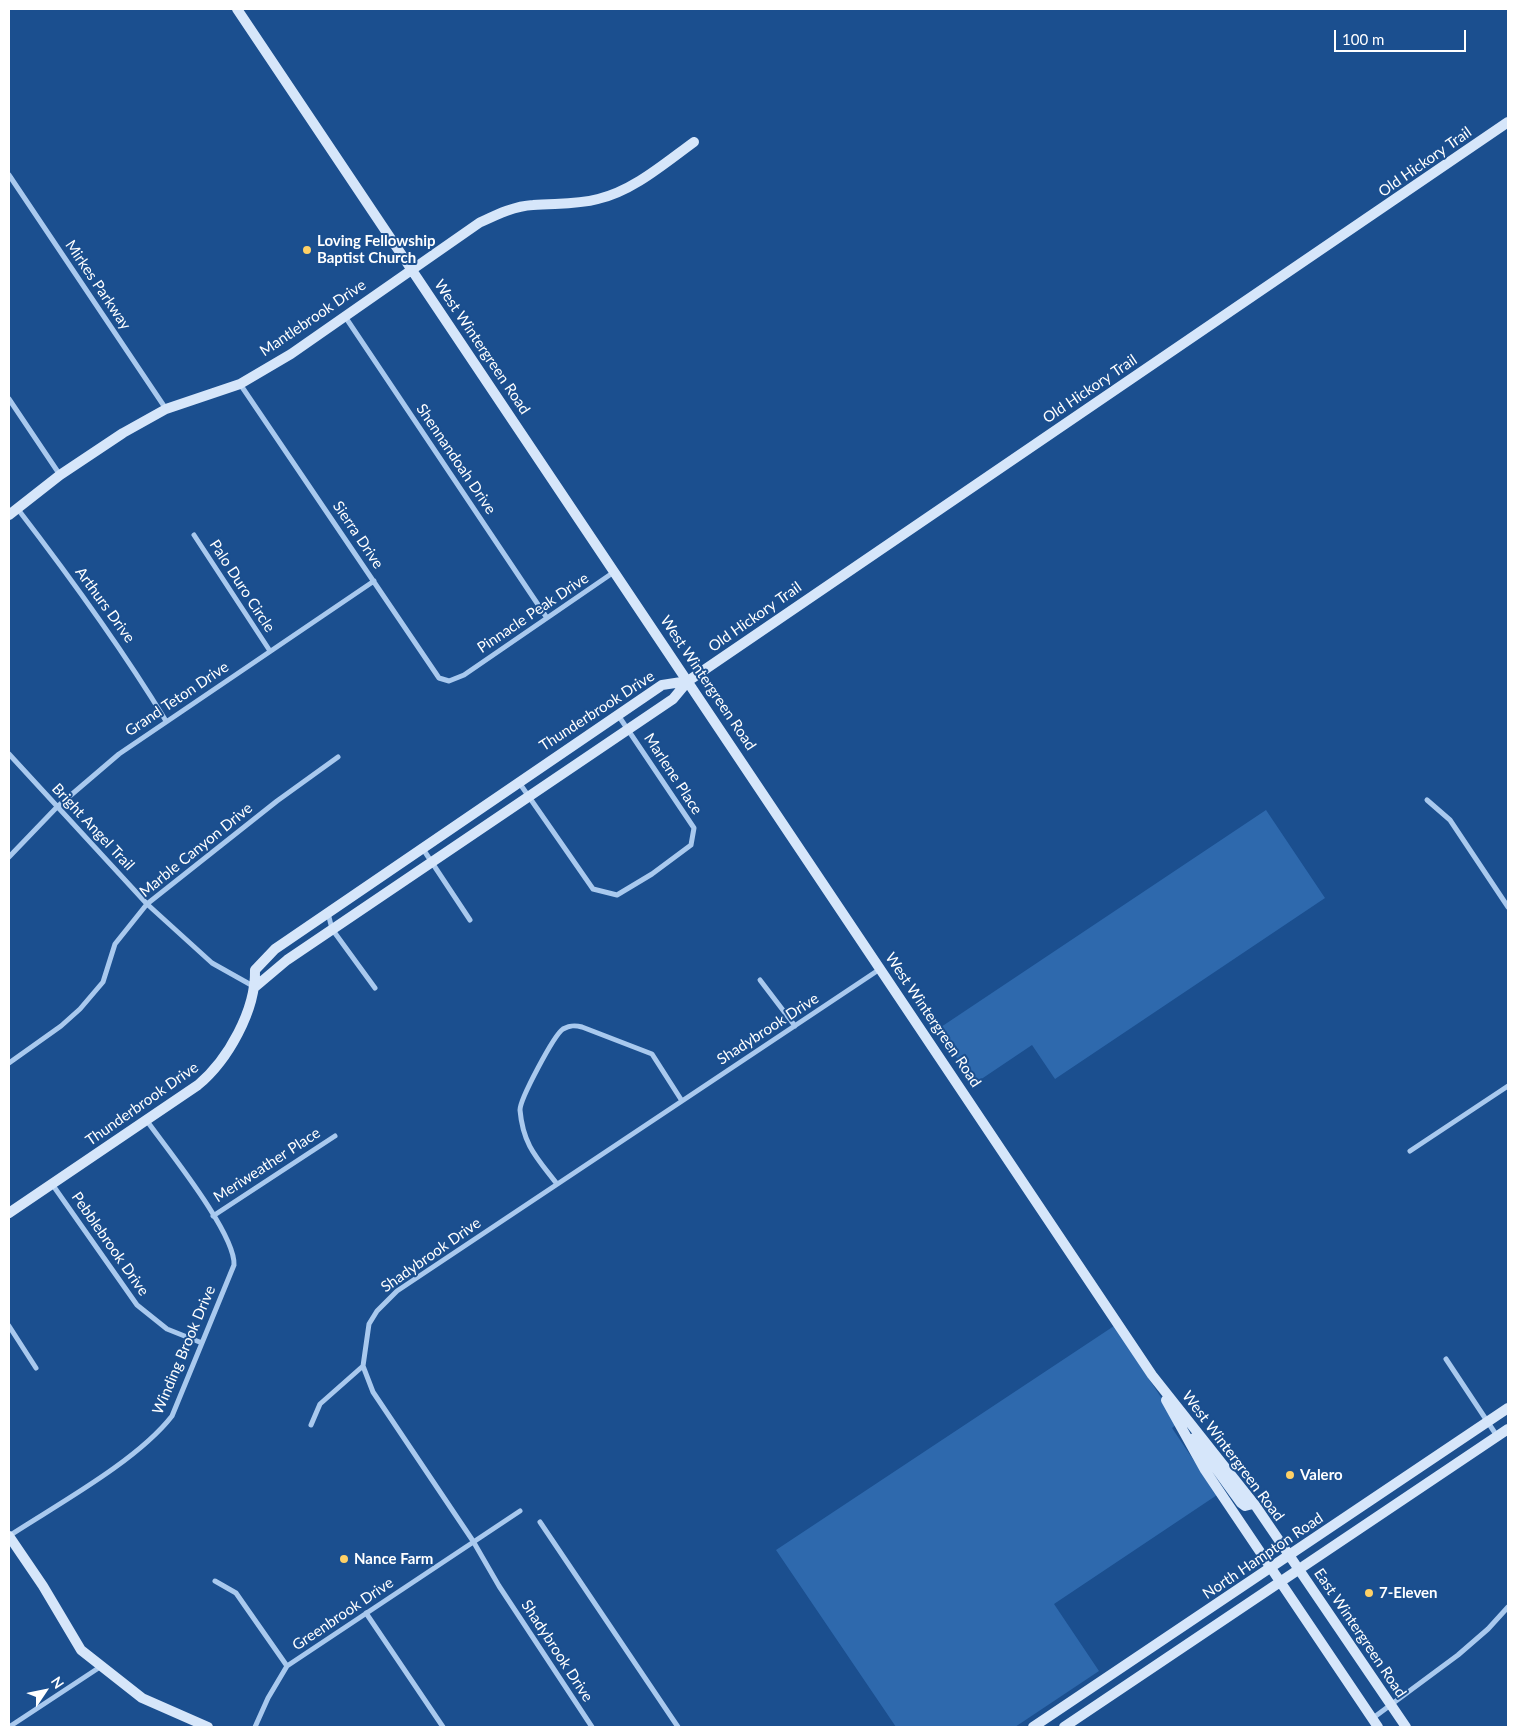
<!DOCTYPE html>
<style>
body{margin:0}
#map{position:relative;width:1517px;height:1736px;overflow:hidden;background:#1b4f8f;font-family:Lato,sans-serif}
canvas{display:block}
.frame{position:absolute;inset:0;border:10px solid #fff;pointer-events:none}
.north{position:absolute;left:20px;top:1666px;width:50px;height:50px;-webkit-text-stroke:4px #1b4f8f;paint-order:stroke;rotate:56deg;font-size:14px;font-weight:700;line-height:20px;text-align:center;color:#fff}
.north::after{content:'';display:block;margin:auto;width:18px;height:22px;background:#fff;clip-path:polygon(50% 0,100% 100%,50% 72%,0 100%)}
.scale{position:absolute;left:1334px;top:30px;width:132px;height:22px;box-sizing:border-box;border:2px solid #fff;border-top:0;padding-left:6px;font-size:15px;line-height:18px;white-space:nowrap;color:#fff;-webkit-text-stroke:4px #1b4f8f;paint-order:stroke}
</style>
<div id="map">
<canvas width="1517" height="1736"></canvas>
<div class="frame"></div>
<div class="north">N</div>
<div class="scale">100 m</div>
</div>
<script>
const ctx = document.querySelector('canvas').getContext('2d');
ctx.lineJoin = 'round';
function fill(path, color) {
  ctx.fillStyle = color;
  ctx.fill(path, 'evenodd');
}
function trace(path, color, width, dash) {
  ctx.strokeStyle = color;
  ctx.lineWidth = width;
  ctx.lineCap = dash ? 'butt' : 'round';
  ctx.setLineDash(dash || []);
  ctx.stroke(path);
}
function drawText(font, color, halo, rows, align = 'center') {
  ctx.font = font + ' Lato,sans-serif';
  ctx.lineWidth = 4;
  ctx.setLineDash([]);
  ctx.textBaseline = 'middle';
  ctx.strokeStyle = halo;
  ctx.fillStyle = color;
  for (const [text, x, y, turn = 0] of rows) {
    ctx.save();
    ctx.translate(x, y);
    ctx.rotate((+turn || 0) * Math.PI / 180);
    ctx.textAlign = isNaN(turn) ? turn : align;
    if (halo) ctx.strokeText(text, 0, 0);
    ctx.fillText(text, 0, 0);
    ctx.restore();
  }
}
const green = new Path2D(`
 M1266 810 1325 898 1055 1079 1032 1045 974 1084 938 1029Z
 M1114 1326 1178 1423 1172 1428 1217 1495 1054 1604 1099 1671 1015 1727H896L776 1550Z`);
const street = new Path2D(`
 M9 175 166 409
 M344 315 547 618
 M240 384 439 678 449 681 464 675 614 572
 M9 399 60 475
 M17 508C70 577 121 647 166 721
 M194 535 270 651
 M9 754 147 904 212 963 253 986
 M518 781 593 889 617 895 652 874 691 845 694 828 618 715
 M1427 800 1450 820 1508 907
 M423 849 470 920
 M9 857 57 807 119 754 374 581
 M328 913 332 929 375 988
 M760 980 795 1026
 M9 1063 61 1026 80 1009 103 982 115 944 147 904 277 801 338 757
 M1410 1151 1508 1086
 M52 1184 137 1305 167 1329 202 1343
 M557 1184C537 1158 523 1145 520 1110 520 1099 554 1035 563 1029 570 1025 575 1025 582 1027L652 1054 682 1101
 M213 1216 335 1136
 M9 1326 36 1368
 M1446 1359 1497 1436
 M311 1425 320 1404 363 1366
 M540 1522 678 1727
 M9 1536C58 1504 137 1461 172 1416L234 1265C236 1234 167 1149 147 1121
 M215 1581 236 1593 287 1666
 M366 1613 443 1727
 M1373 1718 1458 1655 1488 1629 1508 1607
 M9 1727 100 1667
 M255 1727 268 1698 287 1666 520 1511
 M592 1727 499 1586 473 1541 373 1392 363 1366 369 1324 377 1311 397 1291 880 969`);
const secondary = new Path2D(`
 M237 9 1152 1375 1255 1505 1406 1727
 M9 515 60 475 123 433 166 409 240 384 291 354 479 223C496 215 514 206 533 205 556 203 576 205 598 199 633 191 665 163 694 142
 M255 987 287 960 673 699 688 681 1508 122
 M9 1213 198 1085C228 1060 256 1010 255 970L275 949 662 685 688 681
 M1166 1400 1205 1470 1378 1727
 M1194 1438 1241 1503 1245 1506 1253 1504
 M9 1536 43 1586 81 1650 142 1698 208 1727
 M1033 1727 1508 1408
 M1064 1727 1508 1429`);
const markers = [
 [307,250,5,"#ffd166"],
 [1290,1475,5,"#ffd166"],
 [344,1559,5,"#ffd166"],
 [1369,1593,5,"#ffd166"]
];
const streetNames = [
 ["Old Hickory Trail",1425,162,-35],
 ["Mirkes Parkway",98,285,56],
 ["Mantlebrook Drive",313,318,-34],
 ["West Wintergreen Road",482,347,56],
 ["Old Hickory Trail",1090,389,-34],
 ["Shennandoah Drive",456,459,56],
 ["Sierra Drive",358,535,56],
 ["Palo Duro Circle",242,586,57],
 ["Arthurs Drive",105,605,54],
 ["Pinnacle Peak Drive",533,613,-34],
 ["Old Hickory Trail",755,617,-35],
 ["West Wintergreen Road",708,683,56],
 ["Grand Teton Drive",177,699,-34],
 ["Thunderbrook Drive",597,711,-33],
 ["Marlene Place",673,774,57],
 ["Bright Angel Trail",93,827,47],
 ["Marble Canyon Drive",196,850,-39],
 ["West Wintergreen Road",933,1020,56],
 ["Shadybrook Drive",768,1029,-33],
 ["Thunderbrook Drive",142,1104,-35],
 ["Meriweather Place",267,1165,-33],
 ["Pebblebrook Drive",110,1244,55],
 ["Shadybrook Drive",431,1255,-35],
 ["Winding Brook Drive",184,1350,-67],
 ["West Wintergreen Road",1233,1456,53],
 ["North Hampton Road",1263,1556,-34],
 ["Greenbrook Drive",343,1614,-34],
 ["East Wintergreen Road",1360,1633,56],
 ["Shadybrook Drive",557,1651,57]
];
const poiNames = [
 ["Loving Fellowship",317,241],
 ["Baptist Church",317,258],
 ["Valero",1300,1475],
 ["Nance Farm",354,1559],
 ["7-Eleven",1379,1593]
];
fill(green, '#2e69ad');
trace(street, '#a9c9ee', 5);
trace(secondary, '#d6e6fa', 10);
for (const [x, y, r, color] of markers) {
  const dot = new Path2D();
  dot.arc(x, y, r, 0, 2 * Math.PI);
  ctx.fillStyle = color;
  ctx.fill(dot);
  trace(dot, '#1b4f8f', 2);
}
drawText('15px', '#fff', '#1b4f8f', streetNames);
drawText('bold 15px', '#fff', '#1b4f8f', poiNames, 'left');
</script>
